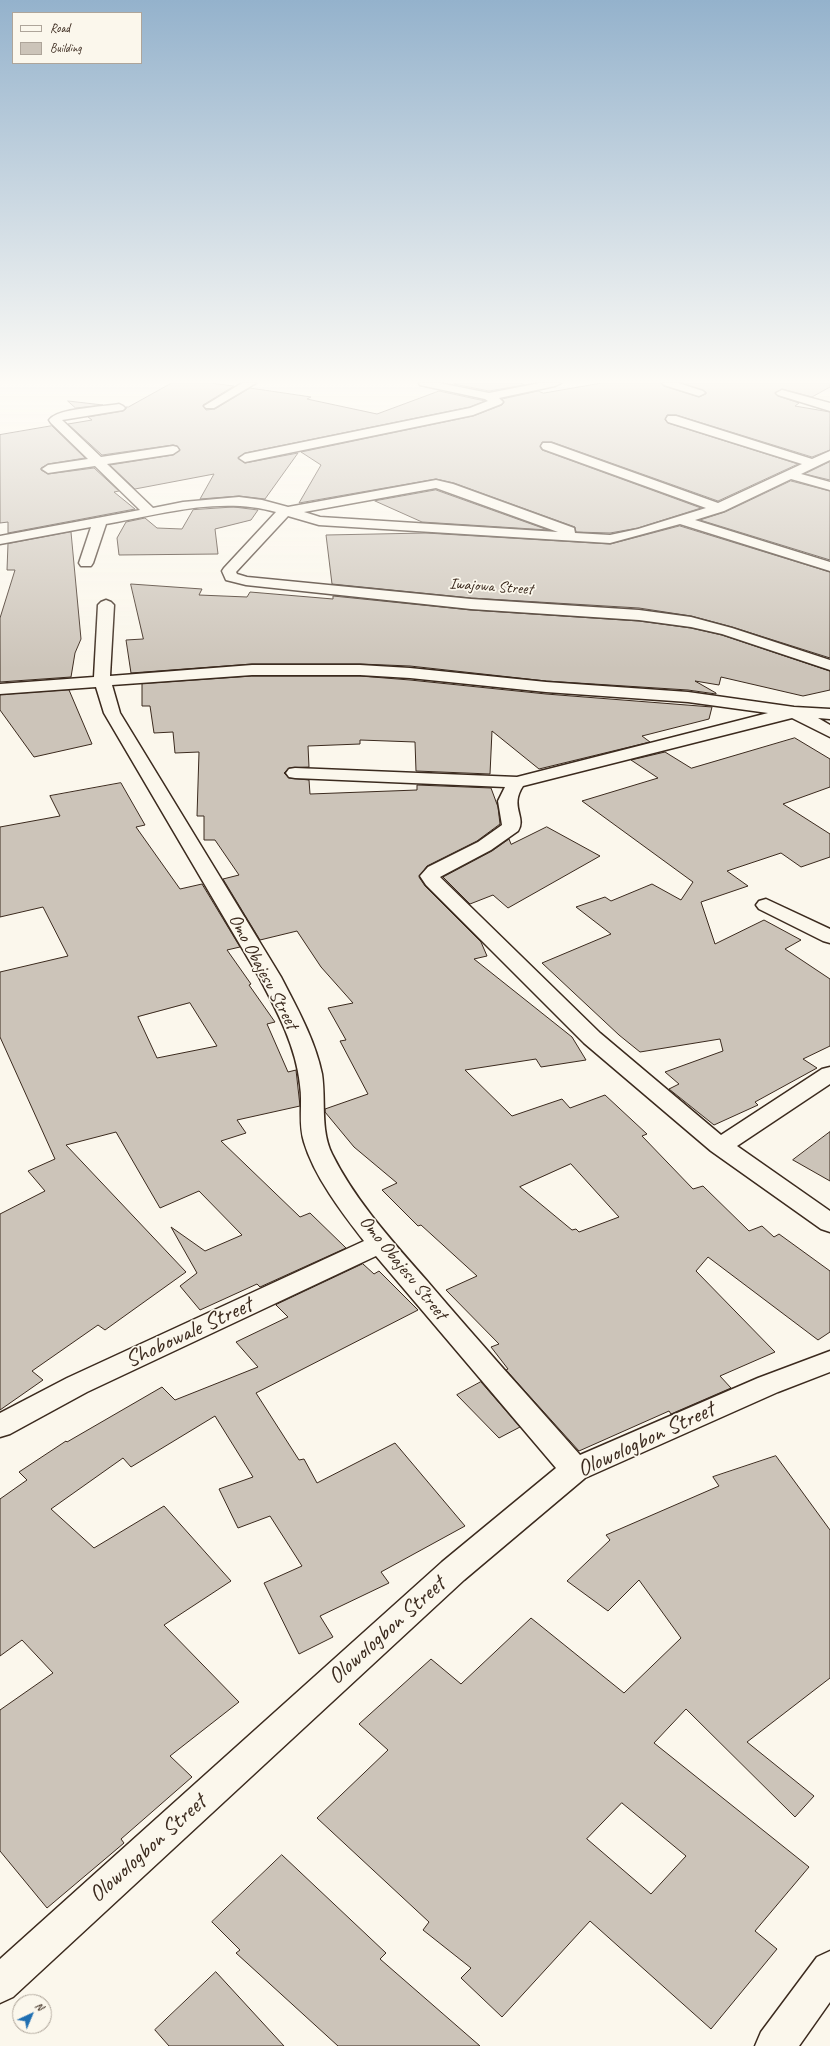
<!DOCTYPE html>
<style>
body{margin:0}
#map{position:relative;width:830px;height:2046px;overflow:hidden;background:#fbf7ec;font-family:Caveat,sans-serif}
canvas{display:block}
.legend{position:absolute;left:12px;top:12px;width:130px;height:52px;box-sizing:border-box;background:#fbf7ec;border:1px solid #aea59a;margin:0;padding:5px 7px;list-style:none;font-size:12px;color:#3b2a1e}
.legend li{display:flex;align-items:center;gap:8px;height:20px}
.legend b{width:20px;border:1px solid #aea59a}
.north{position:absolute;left:12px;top:1994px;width:40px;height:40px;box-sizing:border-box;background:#fbf7ec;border:1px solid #aea59a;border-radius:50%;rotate:44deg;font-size:11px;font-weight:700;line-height:16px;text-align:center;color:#3b2a1e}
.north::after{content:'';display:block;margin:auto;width:14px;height:18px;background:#1f6fb2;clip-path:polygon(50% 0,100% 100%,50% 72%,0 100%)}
</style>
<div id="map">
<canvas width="830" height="2046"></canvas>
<ul class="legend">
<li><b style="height:5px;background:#fbf7ec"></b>Road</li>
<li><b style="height:11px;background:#ccc4b9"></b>Building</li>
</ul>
<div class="north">N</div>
</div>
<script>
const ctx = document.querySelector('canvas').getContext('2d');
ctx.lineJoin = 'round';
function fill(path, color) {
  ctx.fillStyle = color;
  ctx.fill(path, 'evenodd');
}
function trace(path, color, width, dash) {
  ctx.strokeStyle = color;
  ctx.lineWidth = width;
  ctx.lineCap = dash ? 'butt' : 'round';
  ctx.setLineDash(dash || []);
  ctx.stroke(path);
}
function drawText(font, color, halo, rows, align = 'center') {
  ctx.font = font + ' Caveat,sans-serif';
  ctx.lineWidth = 3.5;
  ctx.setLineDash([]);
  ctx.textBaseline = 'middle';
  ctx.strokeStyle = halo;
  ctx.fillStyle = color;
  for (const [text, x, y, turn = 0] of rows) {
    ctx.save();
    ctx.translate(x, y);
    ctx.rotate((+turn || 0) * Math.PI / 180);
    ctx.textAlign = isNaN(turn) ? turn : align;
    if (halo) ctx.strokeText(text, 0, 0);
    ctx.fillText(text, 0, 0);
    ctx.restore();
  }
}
const building = new Path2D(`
 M172 383H210L234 386 203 405 206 410 215 409 250 388 311 397 307 399 377 414 439 391 485 401 470 407 245 453 238 458 245 463 298 453 265 499 239 496 200 499 214 474 135 489 110 465 173 455 180 450 177 446 173 445 102 455 68 424 92 420 88 417 123 411 126 409V407H128Z
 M459 383H520L524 385 489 391 454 384Z
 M602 383H661L664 386 699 397 706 394V392L682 383H830V387L812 397 782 389 775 393 778 396 799 403 795 406 830 412V450L812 457 676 415H667L665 420 668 423 798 464 718 501 552 442H542L540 447 542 450 701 508 638 528 610 533 576 532 575 527 454 483 436 479 299 503 321 465 301 452 473 416 502 405 504 402 502 399 538 391 543 393Z
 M68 401 103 405 76 408Z
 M52 426 85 458 48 464 41 468V470L48 474 94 468 119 491 114 492 135 509 8 533V522L0 523V435Z
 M830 462V480L805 474Z
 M791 481 830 491V560L700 520 725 512Z
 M436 490 548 530 422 522 375 501Z
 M234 507 258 510 251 520 215 529 218 554 119 555 117 538 126 522 145 518 157 528 182 529 193 510Z
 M680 526 830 572V658L732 627 691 616 639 608 471 598 332 584 326 535 426 533 610 544Z
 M71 532 81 639 75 653 71 677 0 682V618L15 570H7L8 544Z
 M131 584 202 589 199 595 247 597 250 592 333 599V596L471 610 639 621 691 628 722 635 830 671V690L803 696 721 677 719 685 695 681 716 693V694L688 690 546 681 410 666 360 664H252L131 673 126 640 143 639Z
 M252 676H360L410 680 546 694 712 707 709 719 642 736 650 742 539 769 492 731 490 774 416 771 415 742 360 740V744L308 746 309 767 289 768 284 773 289 778 309 780 310 794 417 790V785L491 788 498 807 500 824 477 841 427 866 419 877 425 886 481 942 487 956 474 959 572 1037 586 1060 541 1067 536 1059 465 1070 512 1116 562 1099 570 1108 605 1095 647 1134 642 1136 693 1189 703 1186 749 1231 762 1226 774 1237 779 1234 830 1271V1332L818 1340 708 1257 696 1271 775 1352 720 1376 731 1388 671 1414 669 1411 579 1451 506 1370 508 1369 491 1347 499 1344 446 1290 477 1276 421 1225 418 1226 382 1190 397 1183 354 1147 325 1112V1109L368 1094 340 1041 346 1040 328 1008 353 1003 321 967 297 931 260 940 223 879 239 875 215 840H204V816H197L199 752 175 753 173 732 154 733 150 706H142V684ZM571 1164 619 1217 579 1232 576 1229 572 1230 520 1187Z
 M69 690 92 744 34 757 0 710V695Z
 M795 738 830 759V787L783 804 830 834V857L801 867 781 853 727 871 748 886 701 902 715 944 764 920 801 940 785 949 830 979V1046L803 1059 817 1068 755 1102 758 1105 714 1125 669 1089 679 1084 665 1072 723 1051 720 1039 640 1052 619 1035 542 963 611 934 576 907 605 897 611 901 652 884 681 900 693 882 582 801 658 778 631 760 665 752 691 768Z
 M121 783 145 825 136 827 180 889 202 884 240 947 227 950 251 984 249 985 275 1022 267 1024 288 1072 296 1070 300 1106 237 1120 246 1133 221 1141 300 1217 310 1213 346 1248 260 1287 257 1284 200 1310 180 1286 197 1273 171 1227 205 1251 242 1235 199 1191 160 1208 116 1132 66 1145 186 1272 105 1330 98 1325 32 1371 43 1380 0 1410V1214L45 1191 28 1171 55 1159 0 1037V972L68 956 43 907 0 917V827L60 816 50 796ZM190 1003 217 1046 157 1058 138 1017Z
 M547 827 600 856 508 908 493 895 470 904 443 877 492 851 509 839 511 844Z
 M830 1132V1181L793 1160Z
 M363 1264 374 1274 379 1271 418 1310 256 1393 299 1460 304 1459 317 1483 395 1443 465 1526 381 1572 389 1583 320 1616 333 1637 299 1654 264 1583 302 1566 270 1516 238 1528 219 1489 253 1477 215 1416 131 1467 123 1458 51 1509 94 1548 164 1506 231 1581 164 1625 239 1702 170 1756 192 1777 121 1839 124 1843 47 1908 0 1851V1710L53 1673 22 1640 0 1656V1499L27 1480 19 1472 66 1441 67 1442 162 1387 175 1400 258 1367 236 1342 288 1317 276 1305Z
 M481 1382 520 1427 499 1438 457 1395Z
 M776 1456 830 1530V1678L747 1742 814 1796 795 1817 686 1709 654 1743 809 1867 755 1931 777 1949 711 2029 590 1921 502 2017 461 1978 471 1968 423 1930 429 1922 317 1818 388 1750 359 1724 431 1659 461 1684 531 1618 624 1693 681 1638 639 1580 608 1611 567 1581 610 1540 606 1535 719 1486 713 1477ZM622 1803 686 1856 651 1894 587 1839Z
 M282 1855 386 1953 380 1959 480 2046H338L236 1953 240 1950 212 1922Z
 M216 1972 284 2046H169L155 2030Z`);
const minor = new Path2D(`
 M242 383H256L214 408H206L204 406Z
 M419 383H439L489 393 540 383H561L555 386 499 398 503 402 501 404 473 415 245 462 239 458 245 454 470 408 488 401 485 399 420 385Z
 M662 383H678L703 391 705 393 699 396 664 385Z
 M782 390 830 403V411L778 395 776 393Z
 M119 404 123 406 125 408 123 410 62 420 101 457 173 446 177 447 179 450 173 454 107 464 153 508 183 502 239 497 262 500 288 507 436 480 453 484 574 528 575 533 610 535 638 529 706 508 543 449 541 446 543 443H551L718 503 802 464 668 422 666 419 668 416H676L812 459 830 451V460L801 474 830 482V490L791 479 724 511 695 520 830 562V571L680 524 610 543 319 525 288 516 236 572 237 574 247 577 471 599 639 610 691 617 732 628 830 660V670L722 634 691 627 639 620 471 609 246 585 226 580 222 571 224 568 276 512C221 496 161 514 106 524L93 563 91 566H81L79 563 91 527 0 544V536L140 510 95 466 48 473 42 469 48 465 88 459 51 423 49 420C57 408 104 407 119 404ZM436 488 558 532 320 517 304 512Z
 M106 600 111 602 114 605 110 676 252 665H360L410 668 546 682 688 692 794 707 830 709V719L818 718 830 725V737L792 718 523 786C509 807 527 817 518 831L491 850 440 877 600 1033 721 1135 822 1069 830 1067V1084L737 1146 830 1211V1232L821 1229 711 1151 584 1043 426 885 420 876 428 867 478 842 502 825 498 801 505 787 295 778 289 777 286 773 289 769 295 768 517 777 768 713 688 702 546 692 410 678 360 675H252L112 685 120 713 281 977C297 1008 315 1040 322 1074 326 1101 320 1129 332 1154 356 1202 393 1242 428 1282 478 1341 529 1397 580 1455L758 1378 830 1351V1372L778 1392 585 1478 464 1580 13 1997 0 2003V1959L442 1562 556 1468 376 1256 87 1392 10 1434 0 1437V1413L67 1378 364 1241C342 1213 314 1176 304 1142 298 1123 303 1104 300 1085 296 1046 277 1011 259 977L104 713 96 687 0 694V684L94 677 98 605 101 602Z
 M766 899 830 929V943L823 941 759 909 756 905 759 901Z
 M830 1951V2002L799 2046H755L761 2032 817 1957Z`);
const farStreetnames = [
 ["Iwajowa Street",491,587,4]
];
const streetNames = [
 ["Omo Obajesu Street",263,972,62],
 ["Omo Obajesu Street",403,1268,51]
];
const nearStreetnames = [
 ["Shobowale Street",189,1333,-25],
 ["Olowologbon Street",646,1440,-25],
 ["Olowologbon Street",387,1631,-42],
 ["Olowologbon Street",148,1849,-42]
];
fill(building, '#ccc4b9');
trace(building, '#3b2a1e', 1);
trace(minor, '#3b2a1e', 3);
fill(minor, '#fbf7ec');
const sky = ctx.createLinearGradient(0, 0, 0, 669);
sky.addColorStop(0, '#94b2cc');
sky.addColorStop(0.57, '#fdfbf6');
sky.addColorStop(1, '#fdfbf600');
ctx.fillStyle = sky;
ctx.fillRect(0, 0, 830, 669);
drawText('16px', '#3b2a1e', '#fbf7ec', farStreetnames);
drawText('19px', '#3b2a1e', '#fbf7ec', streetNames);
drawText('23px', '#3b2a1e', '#fbf7ec', nearStreetnames);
</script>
